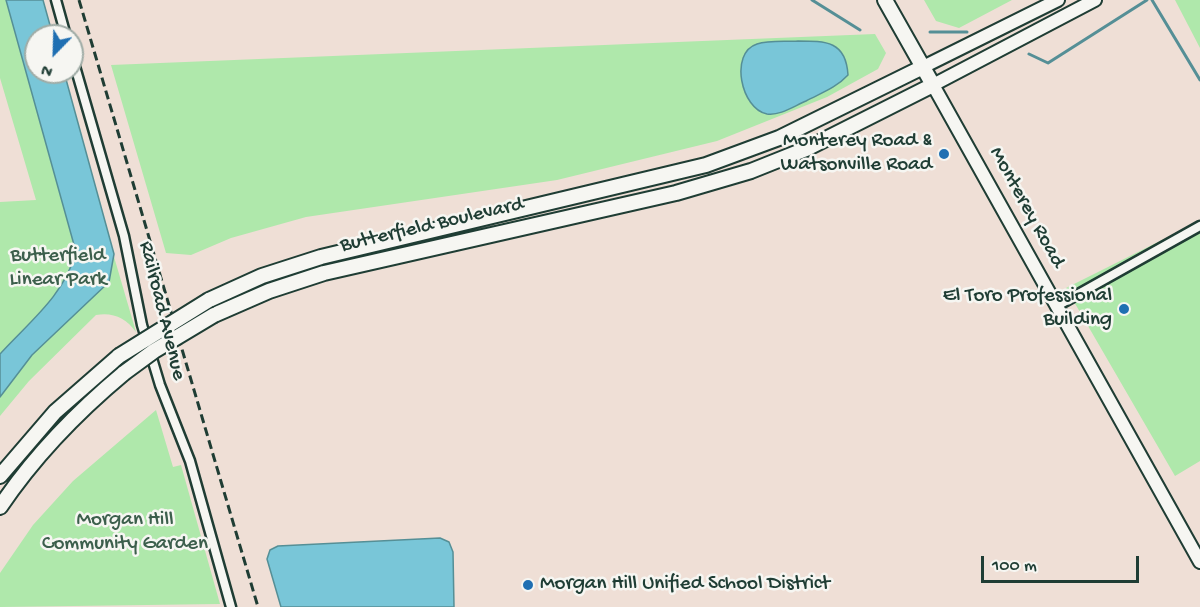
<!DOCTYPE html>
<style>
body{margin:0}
#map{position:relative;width:1200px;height:607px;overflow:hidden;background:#efdfd6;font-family:"Gochi Hand",sans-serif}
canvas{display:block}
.north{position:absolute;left:24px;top:24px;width:60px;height:60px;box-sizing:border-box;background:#f6f6f2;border:2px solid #a0aca6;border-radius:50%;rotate:203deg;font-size:16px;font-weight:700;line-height:24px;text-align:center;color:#1f3d34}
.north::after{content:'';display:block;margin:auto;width:21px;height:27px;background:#1f6fb2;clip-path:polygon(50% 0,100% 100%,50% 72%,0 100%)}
.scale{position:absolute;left:981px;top:556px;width:158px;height:27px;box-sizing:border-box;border:3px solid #1f3d34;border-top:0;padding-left:8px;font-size:18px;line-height:21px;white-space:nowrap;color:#1f3d34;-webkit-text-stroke:4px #f6f6f2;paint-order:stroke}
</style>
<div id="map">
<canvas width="1200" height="607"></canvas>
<div class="north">N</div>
<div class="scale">100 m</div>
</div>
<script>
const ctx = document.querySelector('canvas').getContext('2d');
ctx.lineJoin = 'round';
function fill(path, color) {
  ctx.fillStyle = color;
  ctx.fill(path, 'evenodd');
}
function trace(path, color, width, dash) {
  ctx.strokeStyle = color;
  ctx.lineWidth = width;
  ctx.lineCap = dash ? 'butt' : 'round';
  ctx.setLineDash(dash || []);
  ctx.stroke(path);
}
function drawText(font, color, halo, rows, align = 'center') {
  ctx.font = font + ' "Gochi Hand",sans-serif';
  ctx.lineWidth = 5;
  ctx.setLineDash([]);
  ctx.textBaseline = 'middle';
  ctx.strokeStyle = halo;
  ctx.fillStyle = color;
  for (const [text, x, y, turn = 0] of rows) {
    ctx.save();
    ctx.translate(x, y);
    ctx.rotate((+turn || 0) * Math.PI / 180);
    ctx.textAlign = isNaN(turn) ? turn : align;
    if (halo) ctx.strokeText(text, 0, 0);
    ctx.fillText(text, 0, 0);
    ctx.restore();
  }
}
const green = new Path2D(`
 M0 0H39L36 72H60L136 332C126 318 113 312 96 315L29 381 0 416V202L36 200 0 78Z
 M924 0H1012L959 28 936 21Z
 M1175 0H1200V48Z
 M875 34 886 53 878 69 827 97 717 141 557 180 306 217 231 238 191 255 166 253 111 65Z
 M1200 221V461L1175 476 1066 288Z
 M156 410 173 467 181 465 220 604 0 607V573L33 525 73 481Z`);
const water = new Path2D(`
 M6 0H43L53 36H36V72H64L114 254 109 282 32 355 0 397V354C29 322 64 296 76 252Z
 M798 41C826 41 846 41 848 75 836 88 821 93 806 101 794 106 780 116 767 114 741 109 729 53 757 44 769 40 785 42 798 41Z
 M440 538 449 542 453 552 454 607H281L267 559 270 550 278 546Z`);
const stream = new Path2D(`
 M812 0 860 30
 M1152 0 1200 80
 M930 32H967
 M1029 54 1048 63 1147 0`);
const minor = new Path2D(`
 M56 0 66 36
 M72 56 124 236 142 325 160 385 190 461 231 607
 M1057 306 1200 226`);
const secondary = new Path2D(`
 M1095 0 933 85 1200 562
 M923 67 1058 0`);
const primary = new Path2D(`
 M209 300 262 276 321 257 706 165 779 138 923 67
 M214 315 269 291 324 273 676 193 751 171 806 149 933 85 885 0
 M0 476 55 412 119 356
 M0 507C35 455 76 413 124 373`);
const rail = new Path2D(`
 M79 0 258 607`);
const primaryBridge = new Path2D(`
 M119 356 209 300
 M124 373 154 351 214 315`);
const markers = [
 [944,154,6,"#1f6fb2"],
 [1124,309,6,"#1f6fb2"],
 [528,585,6,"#1f6fb2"]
];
const poiNames = [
 ["Monterey Road &",932,142],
 ["Watsonville Road",932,166],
 ["El Toro Professional",1112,297],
 ["Building",1112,321],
 ["Morgan Hill Unified School District",540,585,"left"]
];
const streetNames = [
 ["Monterey Road",1026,208,61],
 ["Butterfield Boulevard",432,226,-13],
 ["Railroad Avenue",161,311,76]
];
const parkNames = [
 ["Butterfield",58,257],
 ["Linear Park",58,281],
 ["Morgan Hill",125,521],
 ["Community Garden",125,545]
];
fill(green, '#afe8ab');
fill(water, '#79c6d8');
trace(water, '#558f96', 1.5);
trace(stream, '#558f96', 3);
trace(minor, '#1f3d34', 13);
trace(secondary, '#1f3d34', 16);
trace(primary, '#1f3d34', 18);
trace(minor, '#f6f6f2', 8);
trace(secondary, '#f6f6f2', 12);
trace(primary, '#f6f6f2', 14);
trace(rail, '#1f3d34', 3, [9, 4.5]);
trace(primaryBridge, '#1f3d34', 18, []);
trace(primaryBridge, '#f6f6f2', 14);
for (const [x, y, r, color] of markers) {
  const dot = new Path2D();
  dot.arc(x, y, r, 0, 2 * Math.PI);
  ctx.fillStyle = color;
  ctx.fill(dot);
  trace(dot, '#f6f6f2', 2);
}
drawText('21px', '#1f3d34', '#f6f6f2', poiNames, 'right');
drawText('21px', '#1f3d34', '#f6f6f2', streetNames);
drawText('21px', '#3c5f4c', '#f6f6f2', parkNames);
</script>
